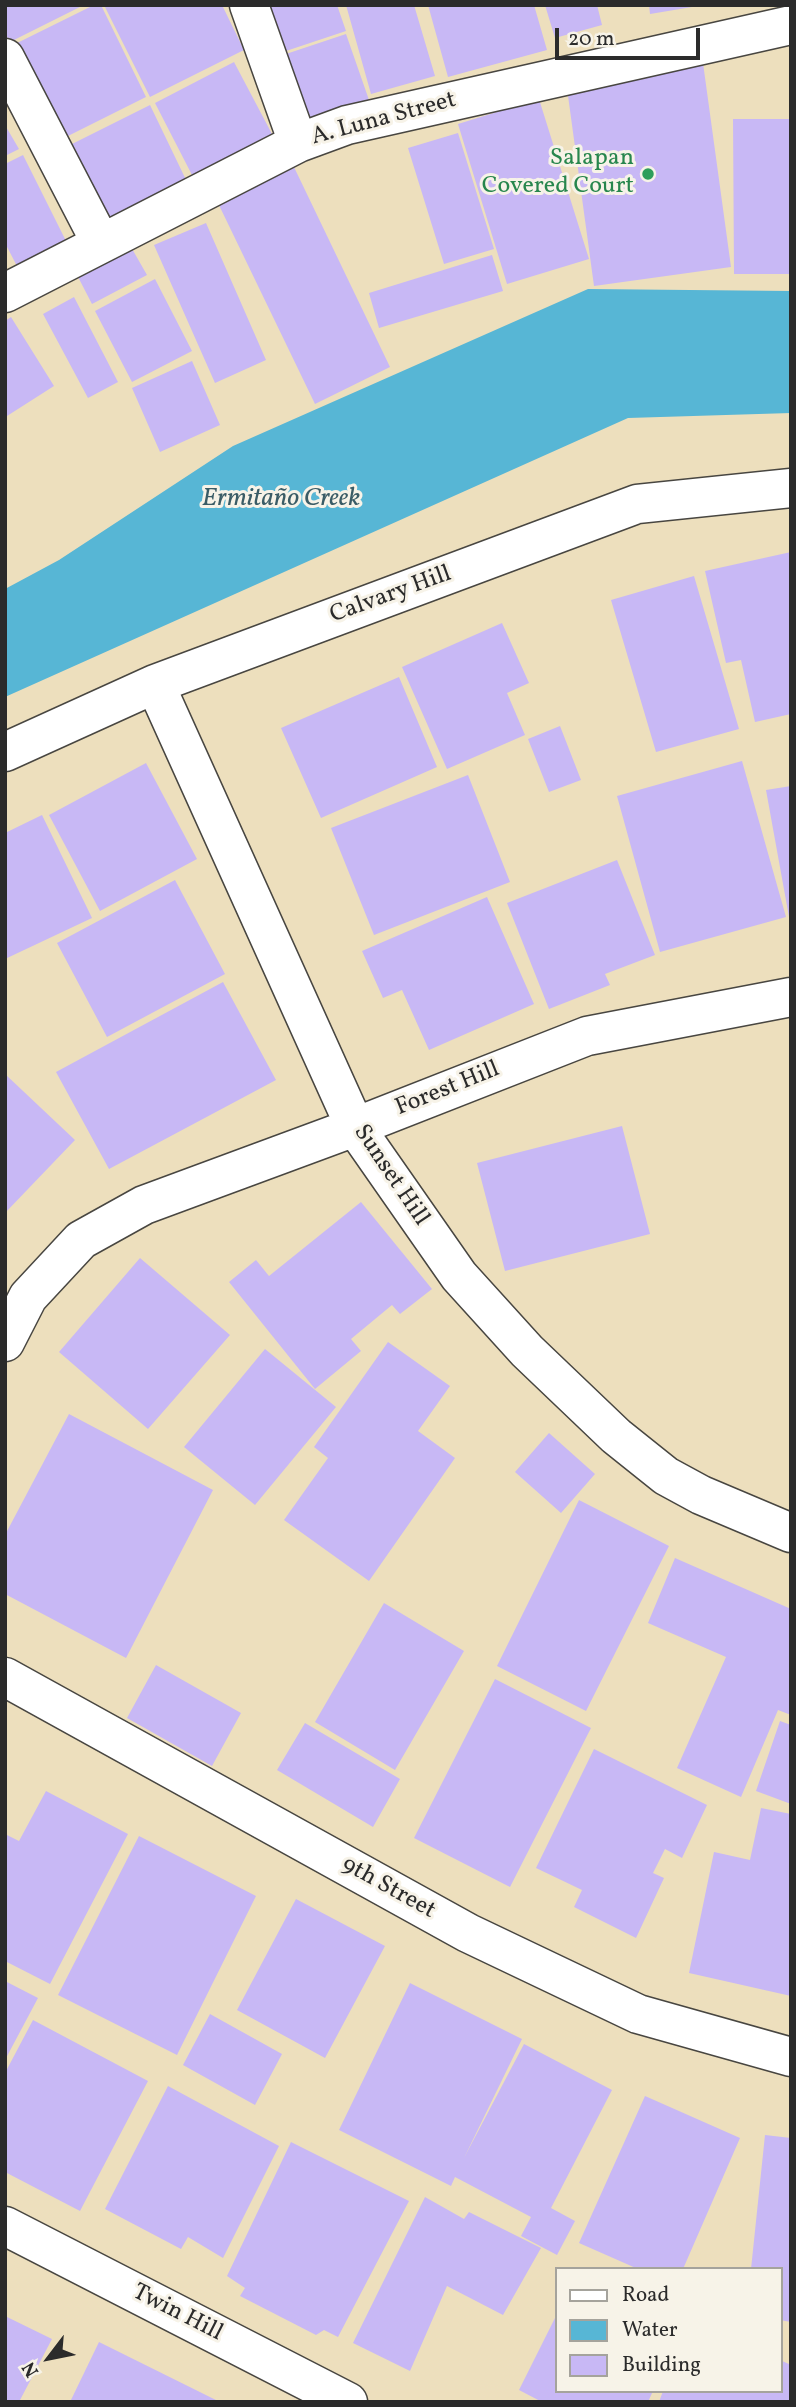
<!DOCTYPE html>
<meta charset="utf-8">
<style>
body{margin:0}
#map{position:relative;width:796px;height:2407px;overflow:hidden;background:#eddfbd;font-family:Vollkorn,serif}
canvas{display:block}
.frame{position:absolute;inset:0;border:7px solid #2b2b2b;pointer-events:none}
.legend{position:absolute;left:555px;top:2267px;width:228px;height:126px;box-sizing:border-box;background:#f7f3e8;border:2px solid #a5a39c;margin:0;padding:9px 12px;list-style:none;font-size:21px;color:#2b2b2b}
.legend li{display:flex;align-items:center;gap:14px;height:35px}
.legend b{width:35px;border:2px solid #a5a39c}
.north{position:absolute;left:14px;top:2323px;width:70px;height:70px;-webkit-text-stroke:5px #f7f3e8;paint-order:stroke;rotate:238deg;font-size:19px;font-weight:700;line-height:28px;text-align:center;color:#2b2b2b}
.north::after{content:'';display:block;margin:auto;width:24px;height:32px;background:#2b2b2b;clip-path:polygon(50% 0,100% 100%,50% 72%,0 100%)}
.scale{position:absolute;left:555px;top:28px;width:145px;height:32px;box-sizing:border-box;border:4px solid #2b2b2b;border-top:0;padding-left:9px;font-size:21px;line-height:24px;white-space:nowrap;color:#2b2b2b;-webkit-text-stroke:5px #f7f3e8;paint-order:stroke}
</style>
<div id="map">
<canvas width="796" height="2407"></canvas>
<div class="frame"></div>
<ul class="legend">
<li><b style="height:9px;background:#fff"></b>Road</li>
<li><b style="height:19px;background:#57b6d5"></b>Water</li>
<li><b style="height:19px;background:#c8b8f5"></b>Building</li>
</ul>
<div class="north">N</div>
<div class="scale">20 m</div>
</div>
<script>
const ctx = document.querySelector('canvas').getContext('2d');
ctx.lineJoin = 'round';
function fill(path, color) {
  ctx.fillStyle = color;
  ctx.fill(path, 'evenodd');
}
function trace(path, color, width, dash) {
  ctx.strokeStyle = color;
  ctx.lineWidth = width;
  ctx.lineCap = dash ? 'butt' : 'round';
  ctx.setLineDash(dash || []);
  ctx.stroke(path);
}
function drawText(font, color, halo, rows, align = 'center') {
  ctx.font = font + ' Vollkorn,serif';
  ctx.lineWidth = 6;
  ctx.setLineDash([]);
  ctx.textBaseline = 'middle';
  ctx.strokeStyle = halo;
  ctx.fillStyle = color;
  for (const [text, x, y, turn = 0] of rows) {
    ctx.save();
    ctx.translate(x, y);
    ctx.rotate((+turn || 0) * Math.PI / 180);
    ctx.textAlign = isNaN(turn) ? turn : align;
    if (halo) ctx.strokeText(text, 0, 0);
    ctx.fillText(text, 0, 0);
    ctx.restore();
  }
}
const water = new Path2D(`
 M588 289 791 291V413L628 418 5 697V589L59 560 233 446Z`);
const building = new Path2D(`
 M5 5H84L10 42 5 33Z
 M94 5H101L146 97 56 142 9 47Z
 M104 5H222L244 50 150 97Z
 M264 5H337L346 31 280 53Z
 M346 5H414L435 76 371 94Z
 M428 5H534L547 50 448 77Z
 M545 5H597L602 25 555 38Z
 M649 5H692V7L650 14Z
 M346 34 369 100 306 122 283 55Z
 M234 62 272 134 192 175 155 103Z
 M703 63 731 267 594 286 566 81Z
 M539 99 589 259 507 284 458 124Z
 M150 105 188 184 95 231 56 152Z
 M733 119H791V274H734Z
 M5 125 19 149 5 156Z
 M458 133 494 249 444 264 408 148Z
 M23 155 67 243 18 268 5 243V164Z
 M293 165 390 367 315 404 217 201Z
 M206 223 266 360 215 383 154 245Z
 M131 247 147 275 92 304 77 275Z
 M492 255 503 291 379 328 369 293Z
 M155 279 192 351 132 382 95 311Z
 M74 297 118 382 88 398 43 314Z
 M11 317 54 386 7 416 5 321Z
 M192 361 220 425 160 452 132 388Z
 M791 552V714L755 722 741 660 726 663 705 571Z
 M694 576 739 729 656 752 611 600Z
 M502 623 529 683 507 693 525 735 447 769 402 667Z
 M399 677 437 767 321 818 281 728Z
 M560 726 581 780 549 792 528 739Z
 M742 761 786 917 660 952 617 796Z
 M146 763 197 859 100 911 49 815Z
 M468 775 510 882 374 935 331 828Z
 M791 786V916L789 917 766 790Z
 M42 815 92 918 5 959V833Z
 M617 860 655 955 605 974 610 985 549 1009 507 903Z
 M175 880 225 974 107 1037 57 943Z
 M487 897 534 1004 429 1050 402 990 383 998 362 951Z
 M223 982 276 1080 109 1169 56 1072Z
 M5 1074 75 1140 5 1213Z
 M622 1126 650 1234 505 1271 477 1163Z
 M361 1202 432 1289 400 1314 392 1305 351 1339 361 1351 315 1389 229 1282 256 1260 269 1276Z
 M140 1258 230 1335 148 1429 59 1352Z
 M388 1342 450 1386 418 1431 455 1458 369 1581 284 1520 328 1458 314 1447Z
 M265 1349 336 1407 255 1505 184 1447Z
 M69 1414 213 1490 126 1658 5 1594V1535Z
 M549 1433 595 1474 561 1513 515 1472Z
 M579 1500 669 1546 586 1711 497 1666Z
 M675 1558 791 1609V1715L778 1710 741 1797 677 1768 726 1657 648 1623Z
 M384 1603 464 1651 395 1770 315 1722Z
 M156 1665 241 1713 212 1766 127 1718Z
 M495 1679 591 1728 510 1887 414 1838Z
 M780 1721 791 1725V1804L756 1791Z
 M305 1723 400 1779 373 1827 277 1770Z
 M594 1749 707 1805 682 1858 665 1849 653 1873 664 1878 636 1938 574 1907 582 1890 536 1868Z
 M46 1791 128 1834 50 1984 5 1961V1834L19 1841Z
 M761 1808 791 1814V1996L689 1973 714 1852 750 1860Z
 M139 1836 256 1896 177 2055 58 1995Z
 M296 1899 385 1946 325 2058 237 2010Z
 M5 1981 38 1998 5 2060Z
 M410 1983 522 2039 464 2158 524 2044 612 2090 551 2208 575 2221 557 2255 521 2236 531 2217 455 2177 451 2186 339 2130Z
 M210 2014 282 2054 255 2105 183 2065Z
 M33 2020 148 2081 80 2211 5 2172V2073Z
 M168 2086 279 2146 223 2258 188 2237 181 2249 105 2209Z
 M645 2096 740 2138 683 2269H638L579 2243Z
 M765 2135 791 2138V2322L780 2320V2269H751Z
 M291 2142 409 2201 338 2337 324 2330 316 2335 240 2296 245 2288 227 2276Z
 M425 2197 464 2219 469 2212 541 2248 503 2315 447 2286 410 2371 353 2343Z
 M5 2316 52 2339 19 2402H5Z
 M556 2316V2391H653L648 2402H542L519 2390Z
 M99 2342 220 2402H70Z
 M780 2360 791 2365V2402H659L663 2391H780Z`);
const street = new Path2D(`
 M249 5 298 143
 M5 58 101 243
 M5 293 298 143 347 125 791 25
 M155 684 355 1127 459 1276 527 1351 616 1436 666 1476 701 1495 791 1533
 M5 752 155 684 637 504 791 488
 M5 1342 28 1297 81 1240 144 1205 355 1127 587 1036 791 997
 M5 1677 468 1933 638 2014 791 2057
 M5 2226 348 2402`);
const markers = [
 [648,174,7,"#2e9e5b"]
];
const streetNames = [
 ["A. Luna Street",384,120,-15],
 ["Calvary Hill",391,596,-20],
 ["Forest Hill",448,1090,-22],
 ["Sunset Hill",390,1176,56],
 ["9th Street",388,1889,29],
 ["Twin Hill",177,2314,27]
];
const leisureNames = [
 ["Salapan",634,160],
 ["Covered Court",634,188]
];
const waterNames = [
 ["Ermitaño Creek",281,500]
];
fill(water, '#57b6d5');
fill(building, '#c8b8f5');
trace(street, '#484641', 41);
trace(street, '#fff', 38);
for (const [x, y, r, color] of markers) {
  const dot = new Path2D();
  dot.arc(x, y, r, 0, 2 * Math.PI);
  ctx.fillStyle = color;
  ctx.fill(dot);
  trace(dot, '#f7f3e8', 2.5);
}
drawText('24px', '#2b2b2b', '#f7f3e8', streetNames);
drawText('24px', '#27864d', '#f7f3e8', leisureNames, 'right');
drawText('italic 26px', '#3a5c66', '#f7f3e8', waterNames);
</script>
